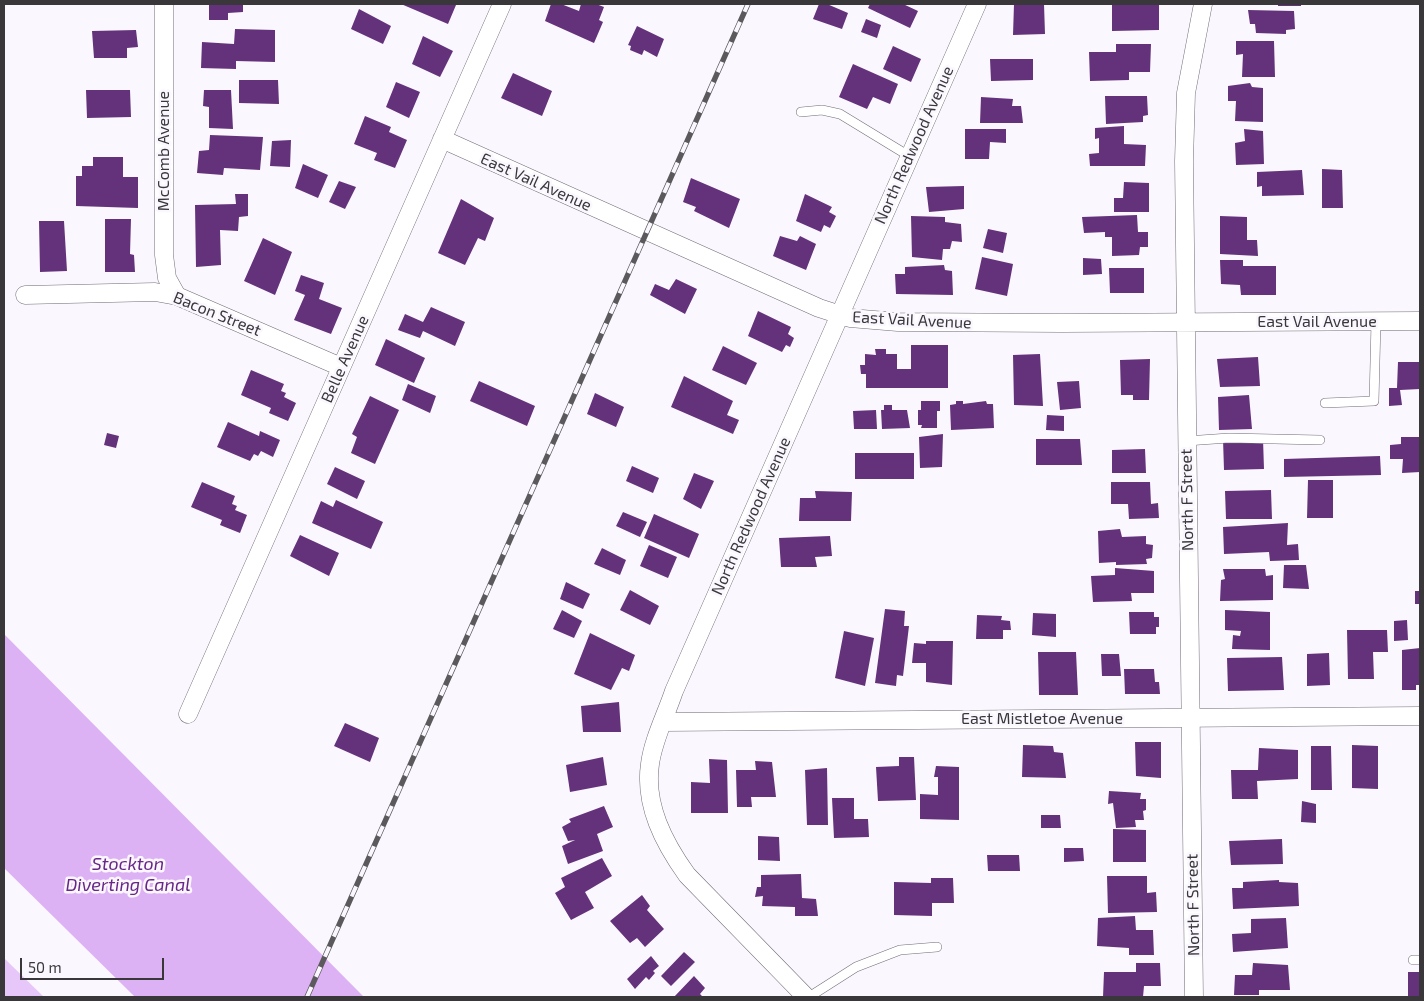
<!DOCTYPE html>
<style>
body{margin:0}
#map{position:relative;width:1424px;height:1001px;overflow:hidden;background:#fbf7fe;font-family:"Exo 2",sans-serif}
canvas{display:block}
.frame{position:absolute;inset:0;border:5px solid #3a373b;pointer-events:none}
.scale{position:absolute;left:20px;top:958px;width:144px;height:22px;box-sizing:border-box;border:2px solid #3a373b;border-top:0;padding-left:6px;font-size:15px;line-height:18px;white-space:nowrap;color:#3a373b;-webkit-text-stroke:4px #fbf7fe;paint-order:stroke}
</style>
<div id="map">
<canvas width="1424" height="1001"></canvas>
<div class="frame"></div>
<div class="scale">50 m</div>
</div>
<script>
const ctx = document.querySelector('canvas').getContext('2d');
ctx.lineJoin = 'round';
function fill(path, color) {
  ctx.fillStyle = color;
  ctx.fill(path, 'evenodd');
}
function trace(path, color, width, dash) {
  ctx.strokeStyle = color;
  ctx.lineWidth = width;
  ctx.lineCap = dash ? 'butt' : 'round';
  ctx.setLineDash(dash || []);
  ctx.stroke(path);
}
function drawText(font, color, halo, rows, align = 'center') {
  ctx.font = font + ' "Exo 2",sans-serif';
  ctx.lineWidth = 5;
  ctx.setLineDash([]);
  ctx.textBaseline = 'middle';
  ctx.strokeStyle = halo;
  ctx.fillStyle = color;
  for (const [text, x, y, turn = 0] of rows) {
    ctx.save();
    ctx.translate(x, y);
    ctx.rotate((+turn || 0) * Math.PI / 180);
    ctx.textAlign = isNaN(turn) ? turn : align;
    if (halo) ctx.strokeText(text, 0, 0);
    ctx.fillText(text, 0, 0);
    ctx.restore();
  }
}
const green = new Path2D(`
 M4 958 44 997H4Z`);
const water = new Path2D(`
 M4 634 364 997H135L4 868Z`);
const building = new Path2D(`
 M209 4H243V12L228 13V20H209Z
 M401 4H453L456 5 448 24Z
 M551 4H561L579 11 581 4H596L604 7 599 20 603 22 594 43 545 21Z
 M819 4H827L848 13 842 29 813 19Z
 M870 4H903L918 11 910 28 868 8Z
 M1014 4H1044L1045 34 1013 35Z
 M1112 4H1159V30L1112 31Z
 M1278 4H1301V6H1278Z
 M359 9 391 26 383 44 351 29Z
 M1248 10 1294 11 1295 29 1286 30V34L1256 33 1255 24H1250Z
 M866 19 881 25 877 38 861 32Z
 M637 26 664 39 657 57 644 50 642 55 630 50 631 46 628 45Z
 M235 29 275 30V62L236 61V69L201 68 202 42 234 44Z
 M136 30 138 47 127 48V58H94L92 31Z
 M423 36 453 51 440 77 412 64Z
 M1236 41H1274L1275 77H1242L1243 54 1236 55Z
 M1116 44H1151L1150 72H1129V80L1090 81 1089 52H1116Z
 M893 46 921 59 911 82 883 69Z
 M990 59H1033V80L991 81Z
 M853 64 898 84 890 104 873 97 867 109 839 97Z
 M513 73 552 91 542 116 501 98Z
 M239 80H278L279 104 239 103Z
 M396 82 420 92 409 118 386 107Z
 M1250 83 1252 87 1263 88V122L1235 121 1236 101H1228V86Z
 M86 90H130L131 117 87 118Z
 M204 90H231L233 129 209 128V107L203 106Z
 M1105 96H1147L1148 115 1143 116V122L1106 124Z
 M981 97 1013 99 1012 106H1021L1023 123H980Z
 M365 116 391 127 389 132 407 140 395 168 374 160 377 153 354 144Z
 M1124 126V144L1146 145 1145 166H1090L1089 154 1099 153V138L1095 139V128Z
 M965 129H1006V143L990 142 989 159H965Z
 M1244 129 1263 131 1264 164 1236 165 1235 143 1245 141Z
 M210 135 263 137 260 170 224 168 223 175 197 173 199 151 209 150Z
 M291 140 290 167 270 166 272 141Z
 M93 157H123V177H138V208L76 206V176H82V166H93Z
 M303 164 328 175 318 198 295 188Z
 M1322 169 1342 170 1343 208H1322Z
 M1302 170 1304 195 1262 196V186L1257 187V172Z
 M691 178 740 199 729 228 694 211 696 207 683 202Z
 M339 181 356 187 345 209 329 202Z
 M1124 182 1149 183V212H1114V198H1123Z
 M964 186V209L929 212 926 187Z
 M235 194H248V216L239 217 238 231 220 230 221 265 196 267 195 205 236 204Z
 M805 194 832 207 829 212 836 216 830 228 824 225 821 232 796 221Z
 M461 199 494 218 485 241 478 238 465 265 438 253Z
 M1137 215 1138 232H1148V247H1140L1139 255 1112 256V237H1105V232L1084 233 1082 217Z
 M911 216 945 217V222L961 224 962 242 952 241 950 249H943L942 260 912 257Z
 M1220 216 1247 217V240H1257L1258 256 1220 254Z
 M105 219H131L130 254 134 255 135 272H105Z
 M39 221H64L67 271 40 272Z
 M988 229 1007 233 1003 253 983 248Z
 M780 236 797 241 800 236 816 244 806 270 773 256Z
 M263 238 292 252 275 295 244 281Z
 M982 257 1013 264 1007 296 975 289Z
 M1083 258 1101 259 1102 274 1083 275Z
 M1220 260H1243V266H1276V295H1241L1240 285 1221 284Z
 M944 265 945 270 952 271 953 295 896 294 895 274H905V267Z
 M1109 268H1144V293H1110Z
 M301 275 324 283 319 299 342 308 331 334 294 320 305 295 295 291Z
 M676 279 697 289 685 314 650 295 655 284 669 290Z
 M431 307 465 322 455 346 423 331 420 338 398 330 405 314 423 322Z
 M758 311 791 327 788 334 794 338 790 347 786 345 782 352 748 336Z
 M386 339 425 358 414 383 375 365Z
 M911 345H948V388H866V374H861L860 365H865V354L876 355 875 349H886V354H897V369H911Z
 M723 346 757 363 746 385 712 370Z
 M1040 354 1043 406 1014 405 1013 355Z
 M1258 357 1260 386 1220 387 1217 359Z
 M1150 359 1149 400H1133V395H1121L1120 360Z
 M1398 362H1420V389L1400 390 1402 405 1389 406V388H1397Z
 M251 370 284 384 281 391 286 393 284 397 296 403 288 421 269 413 271 408 241 395Z
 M684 376 733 401 727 415 739 420 733 434 671 407Z
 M479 381 535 406 527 426 470 401Z
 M1079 381 1081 408 1060 410 1057 382Z
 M408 384 436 396 430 413 402 400Z
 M595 393 624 407 616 427 587 414Z
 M1249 395 1252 429 1219 430 1218 397Z
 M370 396 399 410 375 464 351 453 357 437 352 434Z
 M921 401H940V411H937V428H921L922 425H918V410H921Z
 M956 401H963V404L986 401 987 404H993L994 428 951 430 950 405 956 404Z
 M884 405H892V410H907L910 428 882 429 881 410H884Z
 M876 410 877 429H854L853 411Z
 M1047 415 1064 416V431L1046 430Z
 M228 422 259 436 260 431 280 440 273 457 261 451 258 456 254 454 250 461 217 447Z
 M107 433 119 436 116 448 104 445Z
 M943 434 942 467 920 468 919 437Z
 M1401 437H1420V472L1402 473 1403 459H1390V445L1401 444Z
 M1036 439H1080L1082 465H1036Z
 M1223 439H1263L1264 469 1224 470Z
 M1145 449 1146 473H1112V450Z
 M855 453H914V479H855Z
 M1380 456 1381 475 1284 477V459Z
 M632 466 659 478 653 493 626 481Z
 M335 467 365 481 357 499 327 484Z
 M694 473 714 481 701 509 683 499Z
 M1308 480H1333V518H1307Z
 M202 482 235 496 232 504 237 506 235 510 247 515 240 533 220 525 222 520 191 507Z
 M1111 482H1150L1151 504 1158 503 1159 518 1129 519 1128 504H1111Z
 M1271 490 1272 519H1226L1225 491Z
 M815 491 852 492 851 521H799L800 498H816Z
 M336 500 383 522 371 549 312 523 321 501 333 507Z
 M623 512 647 522 640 537 616 526Z
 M654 514 699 534 689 558 644 538Z
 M1288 523 1287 545 1298 544 1299 560 1270 561 1269 552 1224 554 1223 527Z
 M1120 529 1122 537 1146 536V544L1153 545 1152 558 1146 559 1147 564 1116 565V562L1099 563 1098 531Z
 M300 535 339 553 329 576 290 556Z
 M830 536 832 556 815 557 817 567H781L779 538Z
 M649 545 677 557 668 578 640 566Z
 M602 548 626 560 620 575 594 564Z
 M1284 565H1306L1309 589 1283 588Z
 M1115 568 1154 571V593H1131L1132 601 1093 602 1091 576 1115 575Z
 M1223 569H1265L1266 576 1273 575V600L1220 601 1221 580 1225 579Z
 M566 582 590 594 583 609 560 599Z
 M630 590 659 606 650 625 620 610Z
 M1415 591H1420V604H1415Z
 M885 609 905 611 904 626H909L903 676 897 675 896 686 875 683Z
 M562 610 582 621 574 638 553 629Z
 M1225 610 1270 612V650L1232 649 1233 635 1240 636 1241 631 1225 630Z
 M1129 612H1154V617H1159V627H1156V634H1130Z
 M1033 613 1056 614V637L1032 635Z
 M977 615 1002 616 1001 620 1010 621 1011 630H1003V639H976Z
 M1407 620 1408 640 1394 641V621Z
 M1347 630H1387L1388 652H1373L1374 679H1348Z
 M844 631 874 638 865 686 835 678Z
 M590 633 635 655 629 671 622 668 611 690 574 674Z
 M926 641H953L952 685 926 682V663H912L914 643 926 644Z
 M1420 648V685H1416V690H1402V650Z
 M1038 652H1076L1078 695H1039Z
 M1329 653 1330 685 1307 686V654Z
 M1101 654H1119L1121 676H1102Z
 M1282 657 1284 690 1228 691 1227 658Z
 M1124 669H1154L1155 682H1159L1160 694H1125Z
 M619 702 621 732H583L581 706Z
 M345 723 379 738 370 762 334 746Z
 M1135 742H1161V778L1136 776Z
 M1023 745 1053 746 1054 752 1063 753 1066 778 1022 777Z
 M1352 745 1378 746V789L1352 788Z
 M1311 746H1331L1332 790H1311Z
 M1259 748 1298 750V779L1257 781 1258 799H1232L1231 770H1258Z
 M603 757 607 785 570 792 566 765Z
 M899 757H914L916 800 878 801 876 767 899 766Z
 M709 759 727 760 728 813H691V782L710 783Z
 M755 761 772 762 776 797H751L752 807H737L736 770H756Z
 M936 766 959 767V820L920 819V794L938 795V777H934Z
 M827 768 828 825H807L805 770Z
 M1109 791 1141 793 1140 799H1146V810L1143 811 1144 820H1135L1136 827 1116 828 1113 803 1108 804Z
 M832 798H854V819H868L869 837 834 838Z
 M1302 801 1316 804V823L1301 822Z
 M604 806 613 827 597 834 603 851 568 864 562 846 575 840 568 841 562 827 571 822 569 819Z
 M1041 815H1060L1061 828H1041Z
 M1113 829 1146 830V862H1113Z
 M758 836 779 837 780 861 758 860Z
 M1282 839 1283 864 1231 865 1229 841Z
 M1064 848H1083L1084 861 1064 862Z
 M987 855H1019L1020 871H988Z
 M602 858 612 876 585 892 594 908 571 920 555 893 565 887 561 878Z
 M801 874 802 898 816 899 818 916H795V907L762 906 763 896 755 897 757 887H761V875Z
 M1107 876H1147V893L1156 892 1157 912 1108 913Z
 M931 878H953L954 903H932V916L894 915V882L931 883Z
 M1279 880V882L1298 883 1299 906 1233 909 1232 888H1243V882Z
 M642 895 650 906 647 910 664 929 645 947 637 938 630 943 610 921Z
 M1135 916 1136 930H1153L1154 955H1129V948L1097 946 1098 918Z
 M1286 918 1288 948 1233 952 1232 934 1251 933V919Z
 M684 952 695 962 671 986 661 976Z
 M651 956 659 966 653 971 655 973 649 980 646 977 635 989 627 979Z
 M1136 963H1160L1161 986H1144L1143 997H1103L1104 972H1136Z
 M1253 963 1288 965 1290 990H1259V995H1234L1235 975H1252Z
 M1408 972H1420V997H1408Z
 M694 976 705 988 700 994 703 997H674Z`);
const lane = new Path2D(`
 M801 112 822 110 840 114 909 156
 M1325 403 1374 401 1376 322
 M1186 441 1229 438 1320 440
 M1413 960H1420
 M809 997 856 967 900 950 937 947`);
const street = new Path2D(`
 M164 4V255L167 278 177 296
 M442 139 819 308 850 318 898 322 1062 323 1420 321
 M25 295 155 292 177 296 341 367
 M188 714 502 4
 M663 722 1420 716
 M806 997 687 875C664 843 644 805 650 764 653 740 666 715 674 691L977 4
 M1194 997 1184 161 1186 93 1203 4`);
const rail = new Path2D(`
 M307 997 748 4`);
const streetNames = [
 ["North Redwood Avenue",914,145,-66],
 ["McComb Avenue",164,151,-90],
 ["East Vail Avenue",536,182,24],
 ["Bacon Street",217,314,22],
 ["East Vail Avenue",912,320,3],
 ["East Vail Avenue",1317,322],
 ["Belle Avenue",345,359,-66],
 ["North F Street",1187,500,-91],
 ["North Redwood Avenue",751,516,-66],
 ["East Mistletoe Avenue",1042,719],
 ["North F Street",1193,905,-91]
];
const waterNames = [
 ["Stockton",128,864],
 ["Diverting Canal",128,885]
];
fill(green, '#e7c7f9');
fill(water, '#ddb2f4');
fill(building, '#63327b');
trace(lane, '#726b76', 10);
trace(street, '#726b76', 19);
trace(lane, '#fff', 9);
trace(street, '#fff', 18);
trace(rail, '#5c595d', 5.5);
trace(rail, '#fbf7fe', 4, [11]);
drawText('16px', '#3a373b', '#fbf7fe', streetNames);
drawText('italic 18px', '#682786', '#fbf7fe', waterNames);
</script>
